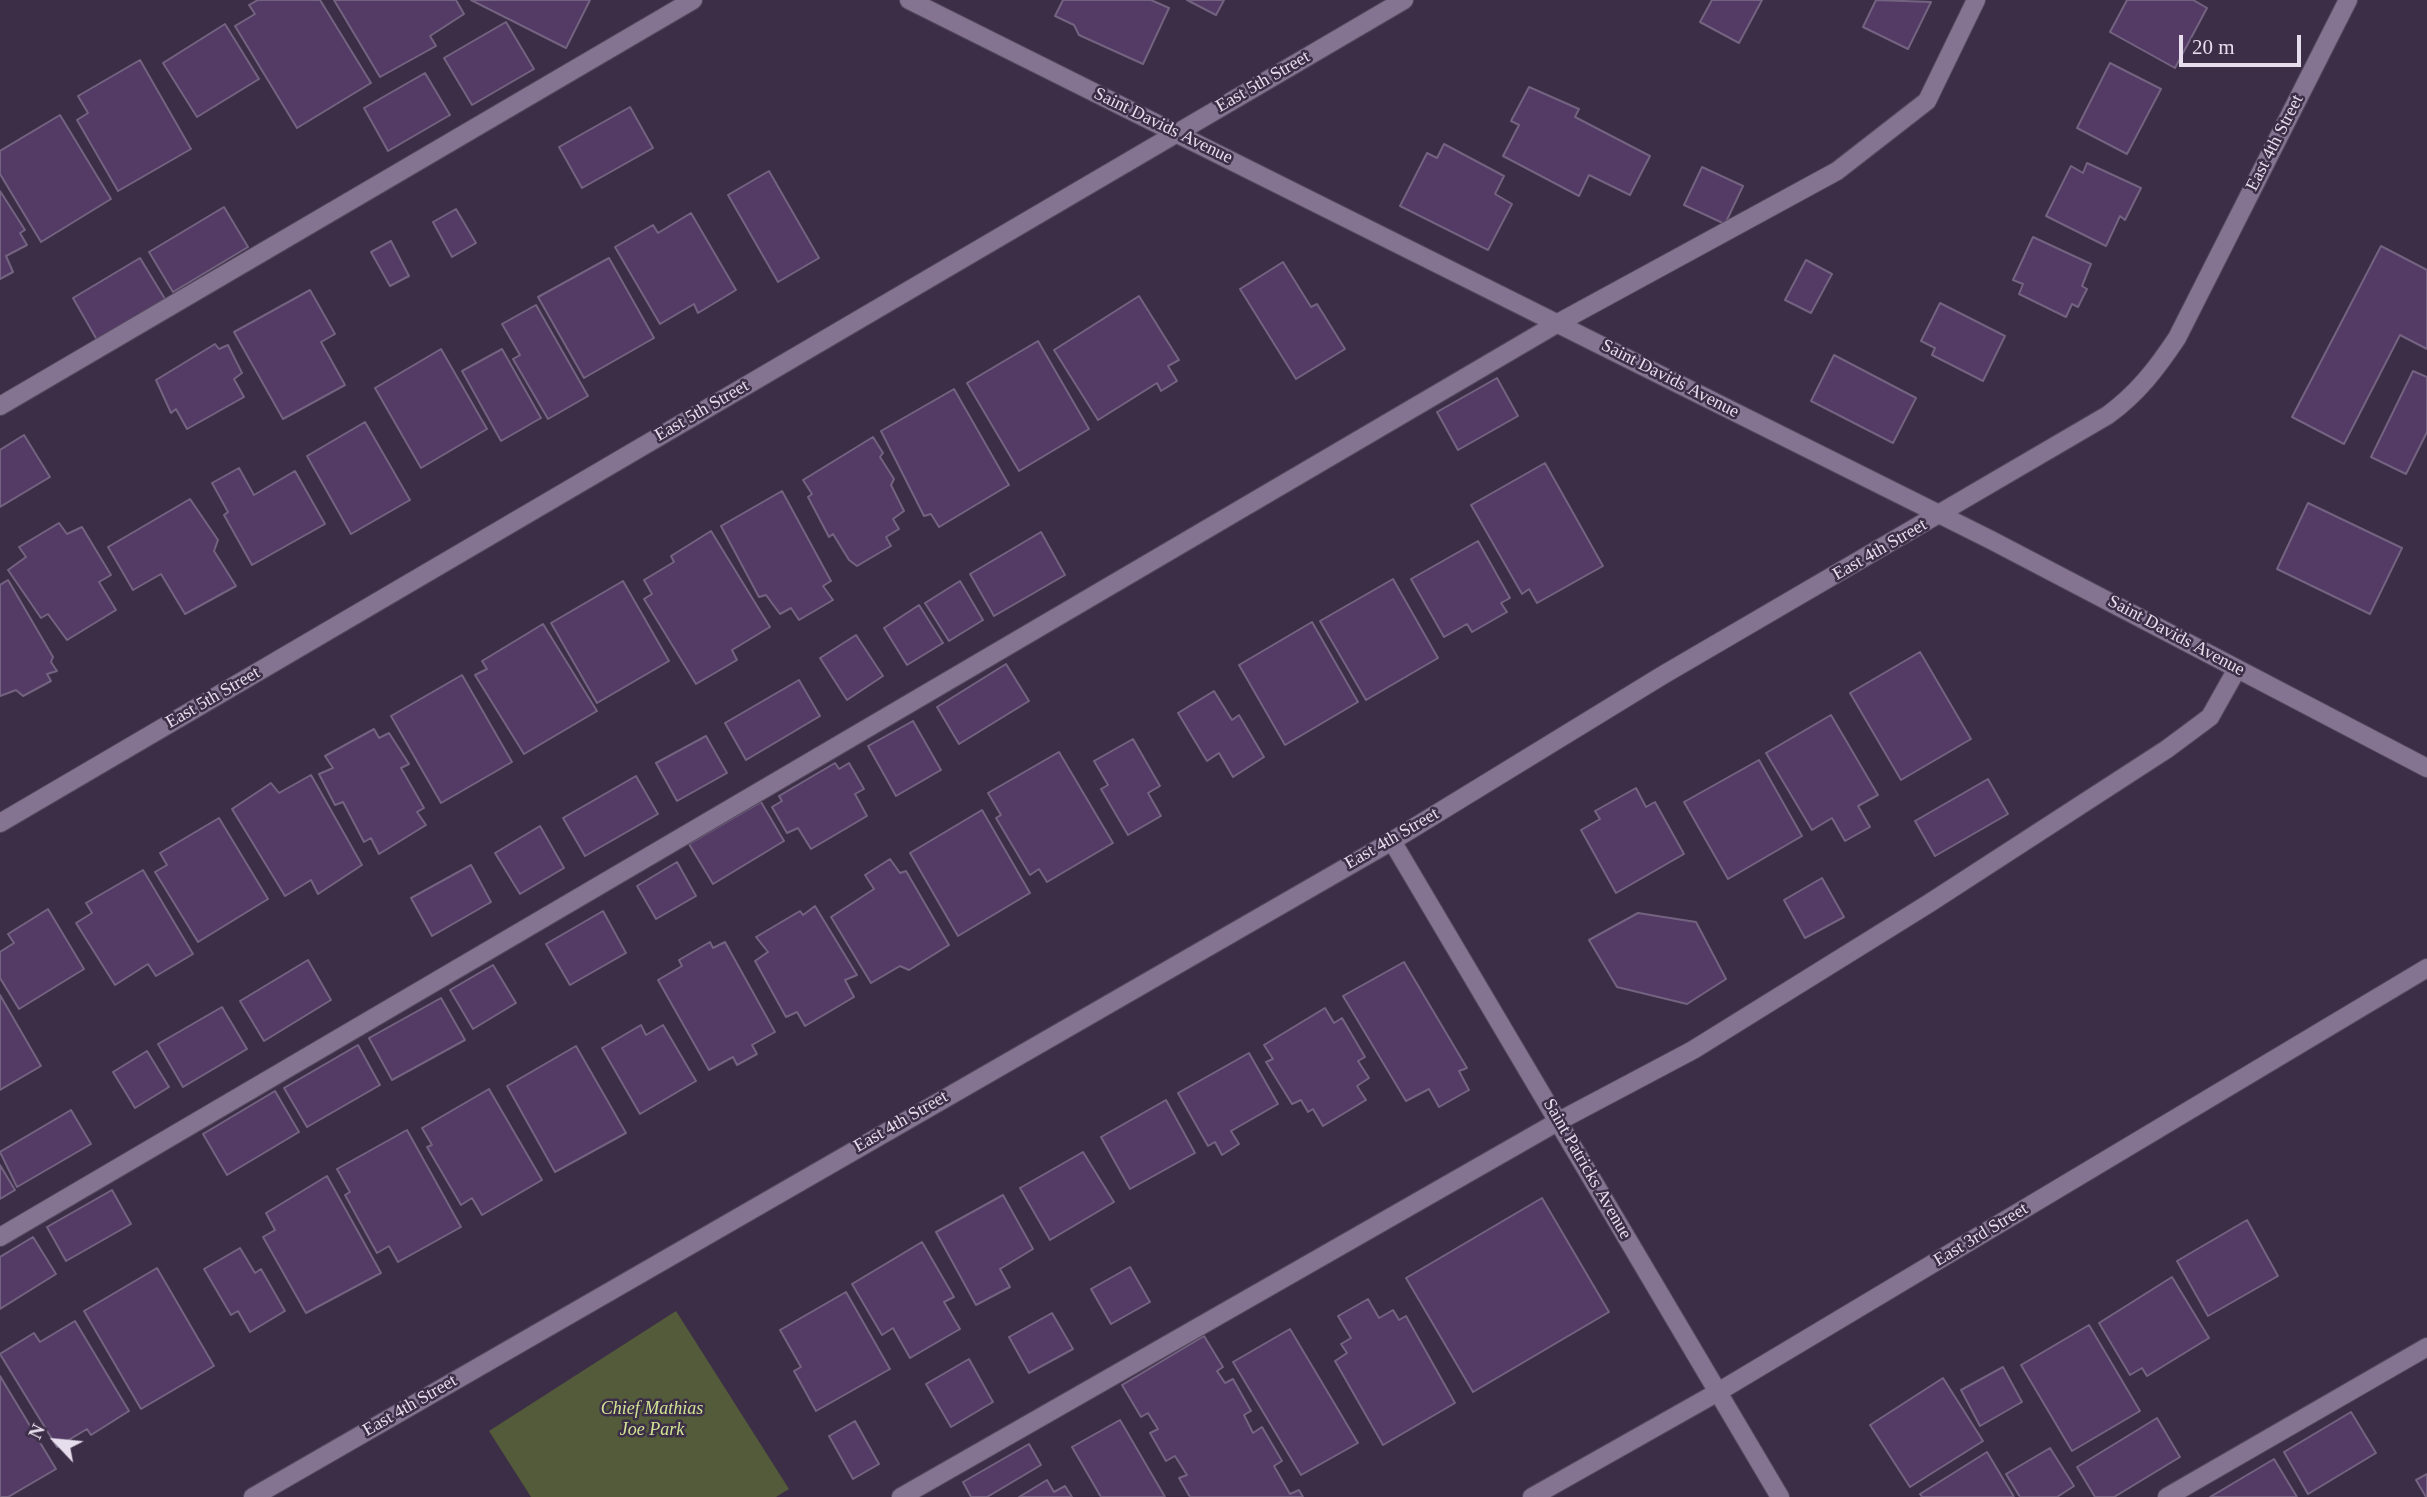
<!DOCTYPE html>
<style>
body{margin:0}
#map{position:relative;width:2427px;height:1497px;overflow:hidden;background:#3d2e47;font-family:"Times New Roman",serif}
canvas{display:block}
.north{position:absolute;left:21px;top:1406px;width:70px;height:70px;-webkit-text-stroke:5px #3d2e47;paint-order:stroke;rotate:296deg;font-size:19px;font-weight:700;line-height:28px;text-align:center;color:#e6dded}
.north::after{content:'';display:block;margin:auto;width:24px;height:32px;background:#e6dded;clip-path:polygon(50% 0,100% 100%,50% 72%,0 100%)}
.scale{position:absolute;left:2179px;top:35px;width:122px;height:32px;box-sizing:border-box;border:4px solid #e6dded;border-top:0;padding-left:9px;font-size:21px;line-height:24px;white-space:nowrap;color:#e6dded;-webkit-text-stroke:5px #3d2e47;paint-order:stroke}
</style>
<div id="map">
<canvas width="2427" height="1497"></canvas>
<div class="north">N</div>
<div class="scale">20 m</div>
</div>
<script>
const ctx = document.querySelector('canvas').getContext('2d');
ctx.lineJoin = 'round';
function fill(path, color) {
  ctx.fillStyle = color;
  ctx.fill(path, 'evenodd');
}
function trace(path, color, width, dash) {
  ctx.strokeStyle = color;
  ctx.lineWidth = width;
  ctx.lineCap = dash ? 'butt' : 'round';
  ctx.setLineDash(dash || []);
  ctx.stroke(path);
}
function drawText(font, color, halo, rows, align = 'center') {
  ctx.font = font + ' "Times New Roman",serif';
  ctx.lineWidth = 5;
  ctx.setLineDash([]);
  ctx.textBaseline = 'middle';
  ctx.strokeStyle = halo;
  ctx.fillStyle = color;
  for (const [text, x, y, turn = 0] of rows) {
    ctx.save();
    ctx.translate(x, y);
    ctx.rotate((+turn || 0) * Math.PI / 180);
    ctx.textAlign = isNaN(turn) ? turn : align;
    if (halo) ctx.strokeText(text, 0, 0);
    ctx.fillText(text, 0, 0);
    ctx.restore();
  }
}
const green = new Path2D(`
 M676 1311 789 1489 776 1497H531L489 1431Z`);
const building = new Path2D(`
 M258 0H320L371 83 297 128 235 26 255 14 249 5Z
 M334 0H456L464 14 430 36 436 46 380 77Z
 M471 0H590L566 48Z
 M1063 0H1151L1169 8 1143 64 1079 35 1074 25 1055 16Z
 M1187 0H1224L1216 15Z
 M1712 0H1762L1739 43 1700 22Z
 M1876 0 1931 2 1908 49 1863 27Z
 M2127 0H2193L2207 8 2175 68 2110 32Z
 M506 22 534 69 472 105 444 58Z
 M225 24 259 79 197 117 163 63Z
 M140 60 191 149 118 191 77 120 88 113 78 96Z
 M2110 63 2161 89 2127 154 2077 128Z
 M425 73 450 115 388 151 364 108Z
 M1529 87 1579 109 1575 117 1650 156 1630 195 1589 175 1579 196 1503 156 1519 125 1511 121Z
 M630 107 653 148 582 188 559 147Z
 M60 115 111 199 41 242 0 174V151Z
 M1444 144 1504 176 1495 194 1512 204 1488 250 1400 206 1427 153 1437 158Z
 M2087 163 2141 188 2125 220 2120 216 2106 246 2046 216 2071 166 2083 173Z
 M1702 167 1743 186 1725 224 1684 205Z
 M769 171 819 258 778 282 728 195Z
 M0 191 25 230 20 233 27 245 6 256 13 272 0 279Z
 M224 207 248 247 173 292 149 252Z
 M456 209 476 243 452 257 433 222Z
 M691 213 736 290 698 313 694 304 660 324 615 247 653 225 658 233Z
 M2033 237 2091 264 2082 286 2087 289 2078 307 2072 304 2066 317 2019 294 2023 284 2013 280Z
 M391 241 409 276 390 286 371 252Z
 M2381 246 2427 270V349L2400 335 2344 444 2292 417Z
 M140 258 165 299 97 340 73 298Z
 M609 258 654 338 584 378 538 297Z
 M1806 260 1832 274 1811 313 1785 300Z
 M1283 262 1311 307 1317 304 1345 349 1296 379 1240 289Z
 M310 290 335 334 321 342 345 385 283 419 234 332Z
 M1139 296 1179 360 1168 366 1177 381 1161 391 1157 383 1098 420 1054 350Z
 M1940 303 2005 336 1983 381 1932 355 1935 348 1921 341Z
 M536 305 588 396 548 419 513 359 520 355 502 324Z
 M1038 341 1089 429 1019 471 967 383Z
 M215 344 219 349 228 345 242 373 234 379 244 397 187 429 176 409 171 413 156 380Z
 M441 349 487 429 421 468 375 388Z
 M502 349 541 418 501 441 462 371Z
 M1834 355 1916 398 1893 443 1811 401Z
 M2413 371 2427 377V432L2406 474 2371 457Z
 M1497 378 1518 416 1458 450 1437 412Z
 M954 389 1009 485 939 527 931 514 924 516 881 431Z
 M365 422 410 500 351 534 307 456Z
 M24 435 50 477 0 507V450Z
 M873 437 883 453 880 457 894 479 891 485 904 511 893 519 899 529 886 537 891 546 857 566 849 560 833 534 829 537 808 497 812 494 803 480Z
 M1545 463 1603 566 1537 603 1529 589 1522 594 1471 505Z
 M239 468 254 495 295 471 325 524 252 565 224 515 228 512 212 483Z
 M782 491 831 581 823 586 833 600 799 620 791 608 780 614 766 595 759 597 721 526Z
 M190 499 218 540 214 551 236 586 185 614 161 574 133 590 108 547Z
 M2308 503 2402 548 2370 614 2277 569Z
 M59 523 67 534 82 527 111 575 99 582 116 610 67 640 48 614 41 618 8 570 26 557 19 547Z
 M711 531 770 627 732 650 737 660 696 684 644 599 652 594 644 580 674 562 671 556Z
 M1041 532 1065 575 994 616 970 574Z
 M1478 541 1510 598 1501 603 1507 612 1472 632 1467 624 1444 637 1411 579Z
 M1393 579 1438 658 1366 700 1320 621Z
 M8 580 53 657 51 662 57 671 47 674 51 681 23 696 16 690 0 696V585Z
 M623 581 669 661 597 703 551 623Z
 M960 581 983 620 949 641 925 603Z
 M919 605 943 643 907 665 884 628Z
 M1312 622 1358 702 1285 745 1239 665Z
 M543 624 597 711 524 754 475 675 487 669 482 661Z
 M856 635 883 676 847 700 820 658Z
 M1920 652 1971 739 1901 780 1850 693Z
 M1006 664 1029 701 959 744 937 707Z
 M462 675 512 762 441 803 391 716Z
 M799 680 820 716 746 760 725 723Z
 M1214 691 1232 720 1239 715 1264 757 1233 777 1219 753 1207 761 1178 713Z
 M1831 715 1878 795 1858 806 1870 827 1845 841 1832 818 1812 830 1766 753Z
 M913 721 941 770 896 796 868 746Z
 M374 729 379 738 389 733 409 764 401 768 424 808 417 812 426 825 379 854 371 838 364 842 343 802 335 805 319 774 333 768 325 756Z
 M706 736 727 773 677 801 656 763Z
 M1133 739 1160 786 1148 793 1161 816 1128 835 1101 789 1108 785 1094 761Z
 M1059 752 1113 843 1047 882 1039 869 1030 875 996 818 1001 815 988 793Z
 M1759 760 1802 836 1728 879 1684 802Z
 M835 763 839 769 849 763 864 789 855 794 867 816 811 849 798 828 787 833 772 807 782 801 779 796Z
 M311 775 362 865 318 894 311 880 285 896 232 809 271 783 279 793Z
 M636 776 658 814 585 856 563 818Z
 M1988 779 2008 814 1935 856 1915 821Z
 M1636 788 1646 807 1655 802 1684 854 1616 893 1581 830 1600 819 1595 811Z
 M761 802 784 841 713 884 689 844Z
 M982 810 1030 893 958 936 910 853Z
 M219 818 268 899 198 942 155 872 167 865 160 853Z
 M540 826 564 868 520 894 495 853Z
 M890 859 900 873 906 871 949 945 909 970 900 966 871 983 831 917 874 889 865 875Z
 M677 862 696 896 656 919 637 886Z
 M471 865 491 902 432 936 411 898Z
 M143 870 193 954 156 976 148 964 115 985 76 923 92 913 86 903Z
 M1822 878 1844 917 1805 938 1784 900Z
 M815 906 857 975 845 980 854 997 805 1026 797 1012 786 1017 755 961 768 952 756 937 800 911 803 915Z
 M48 909 84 969 19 1009 0 978V952L14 943 8 934Z
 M603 911 626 953 570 985 546 944Z
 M1638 913 1696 922 1726 979 1687 1004 1617 987 1589 940Z
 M710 942 713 948 725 942 775 1032 752 1045 757 1054 737 1065 733 1057 709 1070 658 980 682 966 679 960Z
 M308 960 331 1000 264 1041 240 1001Z
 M1404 962 1467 1068 1459 1071 1469 1090 1439 1107 1429 1089 1406 1101 1343 996Z
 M493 965 516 1003 473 1029 450 990Z
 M0 995 41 1066 0 1090Z
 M441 998 465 1040 392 1080 369 1038Z
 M222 1007 247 1049 183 1087 158 1044Z
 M1325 1008 1334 1023 1342 1018 1365 1057 1358 1061 1369 1078 1357 1086 1366 1100 1323 1126 1313 1109 1308 1112 1301 1100 1292 1104 1266 1062 1273 1059 1264 1045Z
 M641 1025 646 1035 663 1025 696 1081 640 1114 602 1048Z
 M358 1045 380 1085 307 1127 284 1088Z
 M576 1046 626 1133 555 1172 507 1086Z
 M147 1051 169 1087 135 1108 113 1072Z
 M1249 1053 1278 1104 1231 1131 1239 1144 1222 1155 1215 1142 1208 1146 1178 1093Z
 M489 1089 542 1180 482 1215 472 1198 461 1205 427 1147 432 1145 422 1128Z
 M275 1091 299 1132 227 1175 203 1134Z
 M1166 1100 1195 1153 1130 1189 1101 1137Z
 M71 1110 91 1144 17 1187 0 1152Z
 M407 1130 461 1227 398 1262 389 1246 377 1253 345 1195 350 1192 337 1169Z
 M1083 1152 1114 1202 1050 1240 1020 1188Z
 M0 1165 15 1190 0 1199Z
 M327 1176 381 1273 306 1313 263 1237 275 1230 266 1213Z
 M112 1190 131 1224 66 1261 47 1227Z
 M1003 1195 1033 1249 1000 1269 1010 1287 976 1305 936 1232Z
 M1542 1198 1609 1312 1473 1392 1406 1278Z
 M2247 1220 2278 1276 2208 1316 2177 1261Z
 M33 1237 56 1274 0 1309V1257Z
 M922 1242 954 1297 944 1302 960 1329 910 1358 893 1328 882 1335 852 1284Z
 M240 1248 255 1273 261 1269 285 1311 250 1332 238 1311 231 1315 204 1269Z
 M1130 1267 1150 1302 1111 1324 1091 1289Z
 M157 1268 214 1366 141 1409 84 1311Z
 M2172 1277 2209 1338 2147 1376 2142 1368 2130 1375 2099 1323Z
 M846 1292 890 1369 816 1411 794 1371 801 1367 780 1330Z
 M1368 1299 1379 1318 1393 1310 1399 1320 1406 1316 1455 1403 1383 1445 1335 1361 1347 1353 1341 1344 1351 1338 1338 1316Z
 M1052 1313 1073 1349 1029 1373 1009 1337Z
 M75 1321 129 1411 91 1435 87 1429 57 1447 0 1354 34 1333 40 1342Z
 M2089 1325 2140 1411 2072 1451 2021 1365Z
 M1290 1329 1358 1443 1301 1475 1233 1362Z
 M1204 1336 1223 1367 1217 1371 1225 1383 1233 1379 1251 1411 1244 1415 1253 1433 1262 1427 1282 1461 1274 1466 1290 1494 1299 1490 1303 1497H1190L1179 1478 1187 1475 1175 1456 1166 1461 1150 1433 1158 1429 1148 1413 1141 1417 1122 1385Z
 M969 1359 993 1402 951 1427 926 1384Z
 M2003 1367 2022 1402 1980 1426 1961 1390Z
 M0 1376 56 1469 8 1497H0Z
 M1943 1378 1983 1441 1910 1487 1870 1425Z
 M2351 1412 2376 1453 2308 1494 2284 1452Z
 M2157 1418 2180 1457 2114 1497H2095L2077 1467Z
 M1120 1420 1165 1497H1101L1072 1447Z
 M855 1421 879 1464 853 1479 829 1436Z
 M1029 1444 1041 1465 987 1497H971L963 1482Z
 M2050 1448 2074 1486 2057 1497H2020L2006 1474Z
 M1987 1452 2014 1497H1922L1920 1494Z
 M2274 1459 2297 1497H2210Z
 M2427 1474V1497H2426L2416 1480Z
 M1047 1480 1054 1492 1065 1486 1072 1497H1019Z`);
const lane = new Path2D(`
 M0 406 693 0
 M0 1237 1558 323 1837 171 1927 101 1976 0
 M901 1497 1559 1121 1693 1050 1928 904 2167 749 2210 717 2237 669
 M2167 1497 2427 1347`);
const street = new Path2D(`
 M909 0 1991 540 2427 768
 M0 823 1404 0
 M1392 841 1780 1497
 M253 1497 1392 841 1663 675 2108 415C2138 393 2157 368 2177 338L2348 0`);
const secondary = new Path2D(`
 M1532 1497 1718 1392 2427 968`);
const streetNames = [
 ["East 5th Street",1263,82,-30],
 ["Saint Davids Avenue",1163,126,26],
 ["East 4th Street",2275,143,-63],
 ["Saint Davids Avenue",1670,379,27],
 ["East 5th Street",702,411,-30],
 ["East 4th Street",1880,550,-30],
 ["Saint Davids Avenue",2176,636,28],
 ["East 5th Street",213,698,-30],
 ["East 4th Street",1392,839,-30],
 ["East 4th Street",901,1122,-30],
 ["Saint Patricks Avenue",1587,1169,60],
 ["East 3rd Street",1981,1235,-31],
 ["East 4th Street",410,1406,-30]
];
const parkNames = [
 ["Chief Mathias",652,1409],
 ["Joe Park",652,1430]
];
fill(green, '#535b3b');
fill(building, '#543b66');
trace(building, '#736380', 2);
trace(lane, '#564a5f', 20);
trace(street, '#564a5f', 20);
trace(secondary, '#564a5f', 20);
trace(lane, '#847491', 18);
trace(street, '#847491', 18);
trace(secondary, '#847491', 18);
drawText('18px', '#e6dded', '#3d2e47', streetNames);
drawText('italic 18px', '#d1e594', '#3d2e47', parkNames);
</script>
